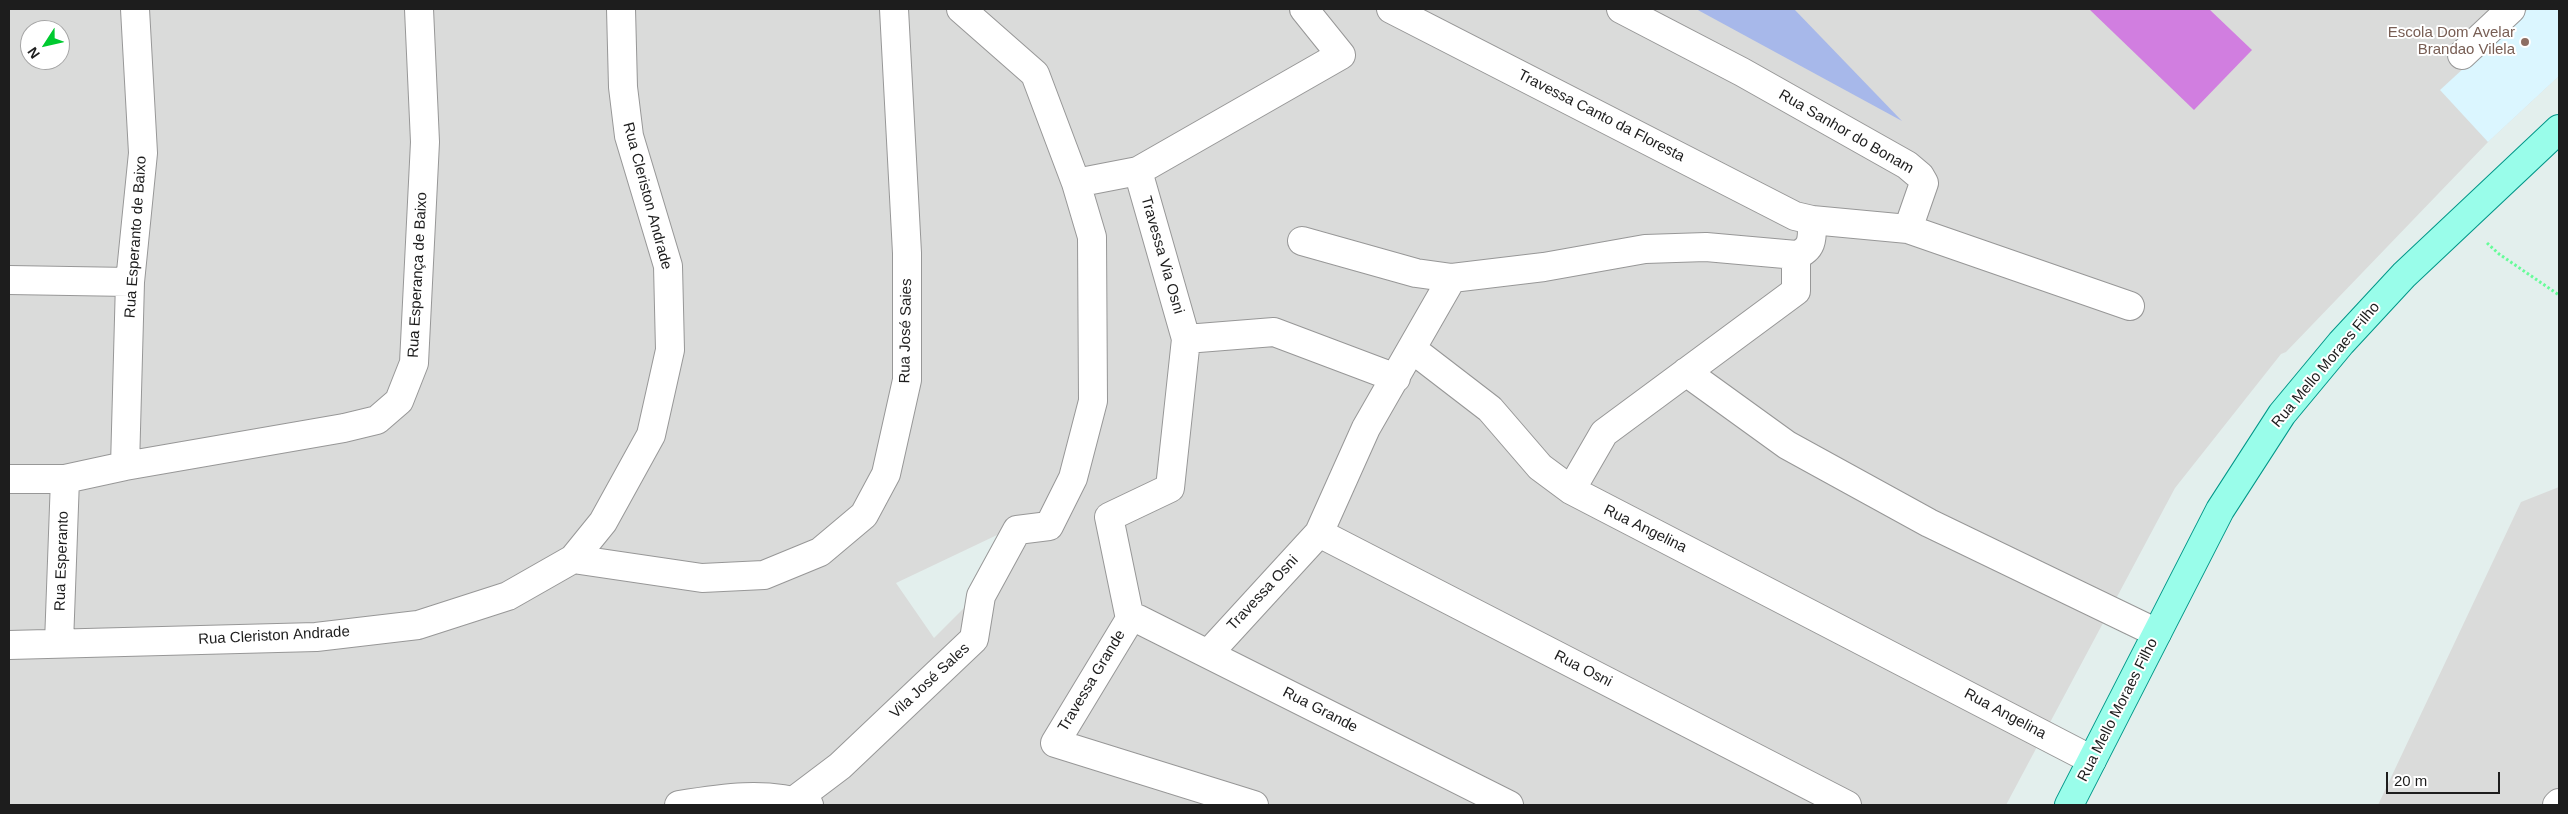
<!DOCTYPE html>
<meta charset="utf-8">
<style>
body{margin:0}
#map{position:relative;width:2568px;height:814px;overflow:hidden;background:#e3efed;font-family:Helvetica,sans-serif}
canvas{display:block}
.frame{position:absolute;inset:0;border:10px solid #1d1d1d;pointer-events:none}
.north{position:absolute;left:20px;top:20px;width:50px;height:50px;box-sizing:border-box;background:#fff;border:1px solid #a5a5a5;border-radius:50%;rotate:235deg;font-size:14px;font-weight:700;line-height:20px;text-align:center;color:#1d1d1d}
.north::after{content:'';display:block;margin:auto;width:18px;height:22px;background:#00ca30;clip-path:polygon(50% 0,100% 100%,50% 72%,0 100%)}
.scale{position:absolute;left:2386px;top:772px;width:114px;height:22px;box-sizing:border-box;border:2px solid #1d1d1d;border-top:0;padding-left:6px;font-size:15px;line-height:18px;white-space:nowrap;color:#1d1d1d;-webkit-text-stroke:4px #fff;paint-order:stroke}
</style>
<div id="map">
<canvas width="2568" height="814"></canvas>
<div class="frame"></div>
<div class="north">N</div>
<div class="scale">20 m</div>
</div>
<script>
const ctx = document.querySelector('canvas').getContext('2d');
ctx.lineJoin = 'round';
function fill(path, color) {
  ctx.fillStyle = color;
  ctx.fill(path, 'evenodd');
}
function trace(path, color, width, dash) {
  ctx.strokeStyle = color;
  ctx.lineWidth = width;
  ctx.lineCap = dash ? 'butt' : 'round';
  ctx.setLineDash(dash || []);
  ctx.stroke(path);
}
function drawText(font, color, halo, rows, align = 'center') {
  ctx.font = font + ' Helvetica,sans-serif';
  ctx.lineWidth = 4;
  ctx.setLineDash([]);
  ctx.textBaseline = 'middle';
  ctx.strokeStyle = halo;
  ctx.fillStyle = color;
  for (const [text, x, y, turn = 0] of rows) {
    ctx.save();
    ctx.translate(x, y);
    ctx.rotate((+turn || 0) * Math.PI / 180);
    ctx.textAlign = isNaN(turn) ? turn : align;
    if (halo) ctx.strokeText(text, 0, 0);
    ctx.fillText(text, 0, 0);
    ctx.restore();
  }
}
const residential = new Path2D(`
 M9 9H2559V76L2488 142 2286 352 2281 354 2175 488 2006 805H9ZM30 30H60V60H30ZM1016 526 967 605 934 638 896 583Z
 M2559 487V805H2378L2521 502Z`);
const education = new Path2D(`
 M2528 9H2559V76L2488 142 2440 90Z`);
const grass = new Path2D(`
 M1696 9H1794L1902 121Z`);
const pitch = new Path2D(`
 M2089 9H2209L2252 50 2194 110Z`);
const path = new Path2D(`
 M2487 243 2499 254 2559 295`);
const minor = new Path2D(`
 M961 9 1035 74 1076 183 1138 171 1341 55 1304 9
 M1391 9 1795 216 1812 220
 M1621 9 1742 72 1907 165 1920 176 1924 183 1908 229 2130 306
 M2462 55 2511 9
 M1302 241 1416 273 1452 278 1544 267 1645 249 1706 247 1796 255C1814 249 1812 237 1812 220L1908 229
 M9 280 130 282
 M1186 339 1274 332 1396 378
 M1412 349 1490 409 1540 467 1571 490 2092 760
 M1686 372 1787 445 1929 523 2157 633
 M125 466 130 282 143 153 135 9
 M9 479H65L125 466 344 428 377 420 399 401 414 363 425 142 419 9
 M1571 490 1604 433 1796 291V255
 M1319 533 1847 805
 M573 559 702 578 764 575 820 552 864 515 886 474 907 380V253L894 9
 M1130 619 1109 517 1170 488 1186 339 1138 171
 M1130 619H1138L1509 805
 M1130 619 1055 743 1254 805
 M59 643 65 479
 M9 645 316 637 418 625 508 596 573 559 603 522 651 435 670 350 668 266 629 136 623 87 621 9
 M1208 654 1319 533 1366 428 1452 278
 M795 800 840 766 974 639 981 596 1017 530 1049 526 1073 478 1093 401 1092 237 1076 183
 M679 805C722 798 766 791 809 805
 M2557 805 2559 803`);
const major = new Path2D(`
 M2069 805 2220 510 2282 414 2341 343 2404 275 2559 129`);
const markers = [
 [2525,42,5,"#8d6e63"]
];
const educationNames = [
 ["Escola Dom Avelar",2515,33],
 ["Brandao Vilela",2515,50]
];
const streetNames = [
 ["Travessa Canto da Floresta",1601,116,27],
 ["Rua Sanhor do Bonam",1846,132,30],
 ["Rua Cleriston Andrade",647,196,75],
 ["Rua Esperanto de Baixo",136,237,-86],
 ["Travessa Via Osni",1162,255,74],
 ["Rua Esperança de Baixo",418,275,-87],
 ["Rua José Saies",906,331,-89],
 ["Rua Mello Moraes Filho",2326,365,-50],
 ["Rua Angelina",1645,529,26],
 ["Rua Esperanto",62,561,-88],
 ["Travessa Osni",1263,593,-47],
 ["Rua Cleriston Andrade",274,636,-3],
 ["Rua Osni",1583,669,27],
 ["Vila José Sales",930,681,-43],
 ["Travessa Grande",1092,681,-59],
 ["Rua Grande",1320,710,27],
 ["Rua Mello Moraes Filho",2118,710,-63],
 ["Rua Angelina",2005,714,28]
];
fill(residential, '#dadbda');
fill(education, '#dbf6ff');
fill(grass, '#a7b8ea');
fill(pitch, '#d17ee0');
trace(minor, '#979797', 30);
trace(major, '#009688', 30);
trace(path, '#66fc99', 3, [2.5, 2.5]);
trace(minor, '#fff', 28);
trace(major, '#99fdea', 28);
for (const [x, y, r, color] of markers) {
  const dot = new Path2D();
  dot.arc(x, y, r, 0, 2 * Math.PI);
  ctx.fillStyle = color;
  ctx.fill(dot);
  trace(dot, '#fff', 2);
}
drawText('15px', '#785e54', '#fff', educationNames, 'right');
drawText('15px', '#1d1d1d', '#fff', streetNames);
</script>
